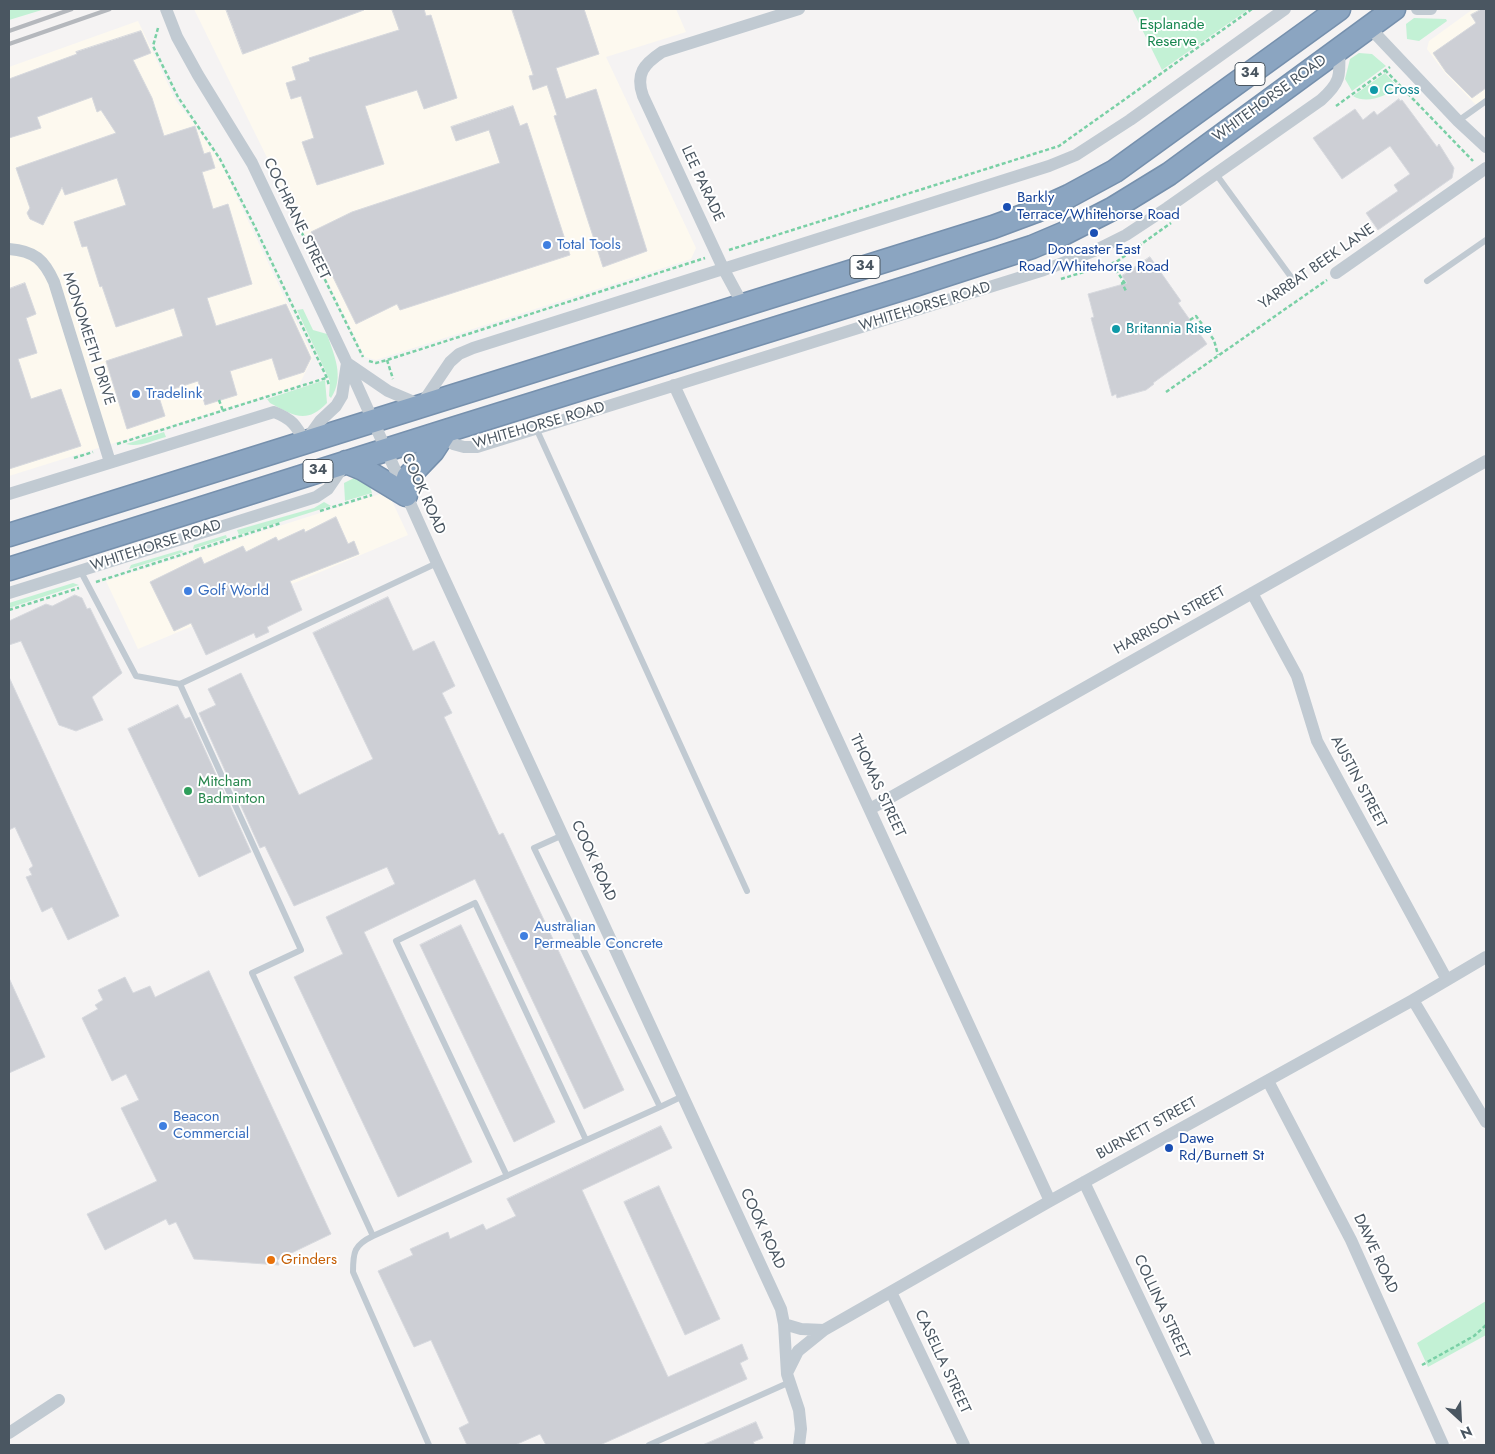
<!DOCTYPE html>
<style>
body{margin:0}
#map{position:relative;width:1495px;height:1454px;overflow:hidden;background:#f5f3f3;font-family:Jost,sans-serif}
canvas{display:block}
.frame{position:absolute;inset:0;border:10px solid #4a5661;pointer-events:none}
.north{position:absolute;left:1435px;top:1394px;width:50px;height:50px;-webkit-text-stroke:4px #fff;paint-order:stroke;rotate:155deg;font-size:14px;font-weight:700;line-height:20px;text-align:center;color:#4a5661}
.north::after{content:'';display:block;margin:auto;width:18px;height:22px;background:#4a5661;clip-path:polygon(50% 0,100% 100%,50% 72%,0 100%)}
</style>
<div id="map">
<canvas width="1495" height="1454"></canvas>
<div class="frame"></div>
<div class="north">N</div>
</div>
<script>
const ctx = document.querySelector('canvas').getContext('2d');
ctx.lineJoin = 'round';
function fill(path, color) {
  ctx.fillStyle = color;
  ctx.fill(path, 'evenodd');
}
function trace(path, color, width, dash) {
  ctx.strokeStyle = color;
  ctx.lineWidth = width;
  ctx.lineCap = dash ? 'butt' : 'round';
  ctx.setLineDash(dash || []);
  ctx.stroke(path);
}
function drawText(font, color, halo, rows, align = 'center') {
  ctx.font = font + ' Jost,sans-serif';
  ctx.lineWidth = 4;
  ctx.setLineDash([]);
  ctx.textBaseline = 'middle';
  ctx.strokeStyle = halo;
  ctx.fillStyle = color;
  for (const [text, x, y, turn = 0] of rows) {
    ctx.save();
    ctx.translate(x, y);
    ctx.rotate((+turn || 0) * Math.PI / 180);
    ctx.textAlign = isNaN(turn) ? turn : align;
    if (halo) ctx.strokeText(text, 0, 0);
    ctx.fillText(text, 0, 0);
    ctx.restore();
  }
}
const commercial = new Path2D(`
 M194 9H676L686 32 606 57 696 248 691 259 376 360 365 357Z
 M1473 9H1486V98L1476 105 1445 73 1427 49 1429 41Z
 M138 21 176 101 195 125 222 166 313 357 299 385 9 476V67Z
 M380 494 392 501 408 535 138 649 106 581Z`);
const green = new Path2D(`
 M9 9H45L9 20Z
 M1132 9H1249L1162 70Z
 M1414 18 1446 19 1447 21 1419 41 1407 39 1406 24Z
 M1359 53 1372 54 1386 66 1352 91 1345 79 1350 59Z
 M1385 73 1399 88C1385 95 1368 105 1353 96Z
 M303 309 313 330 327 334C334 355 345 377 331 398L329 396 330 381 297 310Z
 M325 380 327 403C306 425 293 415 270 403L267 399Z
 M164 432 166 437C154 440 138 448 126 444Z
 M356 477 368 479 372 493 345 501 344 483Z
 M324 502 331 506 239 535 237 530 314 508Z
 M226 535 227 538 193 549 194 545Z
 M181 550 184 552 129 569 131 565Z
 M73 583 79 585 9 608V603Z
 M1486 1301V1335L1428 1367 1417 1343Z`);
const building = new Path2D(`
 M226 9H364V10L243 54Z
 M392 9H424L426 16 431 15 457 98 424 109 417 90 365 106 384 164 317 185 302 142 314 138 301 96 291 99 286 83 296 80 292 67 310 61 309 58 399 30Z
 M512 9H584L599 54 556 68 566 99 596 89 647 251 603 267 554 116 557 115 547 85 533 90 529 76 533 75Z
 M1482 9H1486V88L1472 98 1446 72 1433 53 1476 23 1471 15Z
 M141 31 151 53 133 60 152 98 164 136 195 126 204 154 210 152 215 168 202 172 213 209 228 204 252 284 207 298 216 326 286 304 311 358 304 372 279 380 272 358 230 371 237 395 205 405 198 381 158 394 165 416 127 429 106 361 183 336 174 308 116 327 102 286 100 287 87 246 82 247 74 222 126 205 117 178 65 195 62 187 43 225 30 219 27 213 30 208 16 168 116 133 101 110 97 112 92 97 37 117 41 128 9 138V79L77 54 76 52Z
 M1399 99 1400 101 1402 100 1437 147 1439 144 1454 168 1452 178 1378 230 1366 213 1398 191 1394 185 1410 174 1390 146 1342 179 1313 138 1355 109 1363 120 1374 111 1377 115Z
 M513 106 520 126 527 123 570 255 400 310 397 304 356 324 311 232 352 212 500 163 489 130 456 141 451 127Z
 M1150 257 1181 301 1178 303 1207 344 1153 383 1154 384 1146 390 1117 398 1116 394 1112 396 1100 351 1091 318 1094 317 1088 294 1127 283 1122 276Z
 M25 283 36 314 26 318 37 353 18 359 31 399 61 389 81 446 9 469V289Z
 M336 517 348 544 354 541 359 554 290 581 302 610 267 627 269 632 256 638 254 633 206 655 191 623 174 631 150 582 201 557 204 564 243 546 246 552 276 537 278 541 304 529 305 532Z
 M75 595 82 598 87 609 90 608 122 673 92 697 103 720 76 731 59 725 21 641 9 645V621L46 604 52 606Z
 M388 597 413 651 434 641 455 686 442 693 452 713 444 717 499 835 503 833 624 1090 584 1109 475 879 364 932 472 1162 398 1197 294 977 343 954 326 917 395 884 387 867 294 906 265 846 260 848 199 713 216 705 208 689 241 673 299 795 373 759 313 633Z
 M9 677 119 916 68 940 52 907 42 912 26 877 32 875 29 869 33 866 15 827 9 830Z
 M178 705 185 719 190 717 251 852 199 877 128 729Z
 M461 925 555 1122 514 1142 420 945Z
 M209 971 331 1234 277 1260 279 1265 194 1259 176 1222 169 1225 166 1219 105 1250 87 1214 157 1181 121 1108 139 1100 126 1074 112 1081 82 1018 98 1009 95 1005 103 1000 98 990 125 977 133 993 150 986 155 997Z
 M9 978 45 1057 9 1073Z
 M661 1126 672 1148 582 1190 668 1377 742 1344 748 1359 740 1363 747 1379 600 1445H546L540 1434 515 1445H467L459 1428 469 1423 431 1340 414 1347 378 1271 413 1255 410 1249 448 1232 450 1239 483 1224 486 1230 516 1216 507 1199Z
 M659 1186 720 1319 685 1335 624 1202Z
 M756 1422 763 1438 753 1442 755 1445H703Z`);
const path = new Path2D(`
 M158 28 153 46 178 97 220 159 254 225 327 378 329 386
 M1385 70 1473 161
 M1336 106 1390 67
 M296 221 363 357
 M729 250 1059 146 1252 9
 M1112 264 1126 285
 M1061 279 1116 262 1171 223
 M1124 282 1122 283 1126 291
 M1190 320 1196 316 1214 340 1218 355
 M387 360 393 379
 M369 361 376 363 387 360 705 258
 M1166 392 1327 280
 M219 400 223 411
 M117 444 326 378
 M74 458 93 452
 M320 511 372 495
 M96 582 281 523
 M9 610 79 588
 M1422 1365 1474 1336 1486 1325`);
const lane = new Path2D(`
 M1458 121 1486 101
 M1216 174 1291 277
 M1427 281 1486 240
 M536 428 747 891
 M80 570 136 676 180 684 437 563
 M180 684 301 950 252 973 373 1236 660 1107 534 848 563 835
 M660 1107 683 1096
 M507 1176 396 941 475 903 586 1140
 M373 1236C354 1245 353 1252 353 1272L429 1445
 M649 1445 790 1382`);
const street = new Path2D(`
 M166 9 177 37 198 75 252 163 347 363 437 563 781 1309 784 1324 787 1374 799 1410 801 1429 799 1445
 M1417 9H1431
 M1369 27 1458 121 1486 147
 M9 249C35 251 44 260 54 282L110 462
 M1336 273 1486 168
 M743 305 723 268 643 96C635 74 644 64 662 52L799 9
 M674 385 1050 1201
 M446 431 453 444 464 447H477L1044 270 1094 251 1126 235 1167 208 1321 100C1342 81 1340 75 1339 48
 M9 494 274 412C292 419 296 425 305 442L320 421 336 406 342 396 347 363 388 391 421 405 450 362 459 354 473 348 1049 166 1076 155 1130 120 1285 9
 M9 593 316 497 328 489 345 464
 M1252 593 1297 676 1317 741 1447 980
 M870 809 1486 461
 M1413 1000 1486 1122
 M1268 1081 1351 1240 1443 1445
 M1084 1182 1209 1445
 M891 1292 964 1445
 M784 1324 801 1329 824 1330
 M787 1373 798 1351 824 1330 1050 1201 1413 1000 1486 957
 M9 1433 59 1400`);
const highway = new Path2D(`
 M346 462 363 469 406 495 408 477 433 451 446 431
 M9 535 993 227 1036 211 1069 196 1115 171 1339 9
 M9 569 446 431 915 285 1032 247 1065 233 1112 209 1169 174 1394 9`);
const rail = new Path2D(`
 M9 31 72 9
 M9 44 110 9`);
const markers = [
 [1374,90,5,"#0f9aa8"],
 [1007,207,5,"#1a4fb4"],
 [1094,233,5,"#1a4fb4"],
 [547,245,5,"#3f7fe0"],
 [1116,329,5,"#0f9aa8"],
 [136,394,5,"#3f7fe0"],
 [188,591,5,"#3f7fe0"],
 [188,791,5,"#2e9e5b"],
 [524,936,5,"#3f7fe0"],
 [163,1126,5,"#3f7fe0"],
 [1169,1148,5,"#1a4fb4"],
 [271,1260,5,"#e8710a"]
];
const shields = [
 [1250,74,30],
 [865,267,30],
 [318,471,30]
];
const shieldNames = [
 ["34",1250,74],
 ["34",865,267],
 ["34",318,471]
];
const parkNames = [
 ["Esplanade",1172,25],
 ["Reserve",1172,42]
];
const cultureNames = [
 ["Cross",1384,90],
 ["Britannia Rise",1126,329]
];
const streetNames = [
 ["WHITEHORSE ROAD",1270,99,-36],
 ["LEE PARADE",702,184,65],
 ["COCHRANE STREET",296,219,64],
 ["YARRBAT BEEK LANE",1317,267,-35],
 ["WHITEHORSE ROAD",925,307,-17],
 ["MONOMEETH DRIVE",88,339,72],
 ["WHITEHORSE ROAD",539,426,-16],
 ["COOK ROAD",423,494,66],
 ["WHITEHORSE ROAD",156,546,-18],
 ["HARRISON STREET",1170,621,-29],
 ["AUSTIN STREET",1358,782,62],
 ["THOMAS STREET",877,786,65],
 ["COOK ROAD",593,861,65],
 ["BURNETT STREET",1147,1129,-29],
 ["COOK ROAD",762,1229,65],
 ["DAWE ROAD",1375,1254,65],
 ["COLLINA STREET",1161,1307,65],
 ["CASELLA STREET",942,1362,65]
];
const transitNames = [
 ["Barkly",1017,198],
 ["Terrace/Whitehorse Road",1017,215],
 ["Doncaster East",1094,250,"center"],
 ["Road/Whitehorse Road",1094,267,"center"],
 ["Dawe",1179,1139],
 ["Rd/Burnett St",1179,1156]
];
const shopNames = [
 ["Total Tools",557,245],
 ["Tradelink",146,394],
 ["Golf World",198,591],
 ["Australian",534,927],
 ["Permeable Concrete",534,944],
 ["Beacon",173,1117],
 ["Commercial",173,1134]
];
const leisureNames = [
 ["Mitcham",198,782],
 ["Badminton",198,799]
];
const foodNames = [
 ["Grinders",281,1260]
];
fill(commercial, '#fdf9ef');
fill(green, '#c3f1d5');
fill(building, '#cdcfd5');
trace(building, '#d7d9de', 1);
trace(highway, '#7690ad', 25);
trace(path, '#7ad0a6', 2.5, [4, 2.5]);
trace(lane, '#c1cad2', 6);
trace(street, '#c1cad2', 12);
trace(highway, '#8ba5c1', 22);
trace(rail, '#b5b8bd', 4);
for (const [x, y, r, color] of markers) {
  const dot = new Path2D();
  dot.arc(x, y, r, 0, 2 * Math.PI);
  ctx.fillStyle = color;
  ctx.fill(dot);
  trace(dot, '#fff', 2);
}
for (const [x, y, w] of shields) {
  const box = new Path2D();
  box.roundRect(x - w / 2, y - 11.5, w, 23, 4);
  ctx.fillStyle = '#fff';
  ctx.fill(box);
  trace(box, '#4a5661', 1);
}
drawText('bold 14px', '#4a5661', null, shieldNames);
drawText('15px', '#17864f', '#fff', parkNames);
drawText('15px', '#0d838f', '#fff', cultureNames, 'left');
drawText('15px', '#4a5661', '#fff', streetNames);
drawText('15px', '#164399', '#fff', transitNames, 'left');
drawText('15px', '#366cbe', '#fff', shopNames, 'left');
drawText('15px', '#27864d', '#fff', leisureNames, 'left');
drawText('15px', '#c56008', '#fff', foodNames, 'left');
</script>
